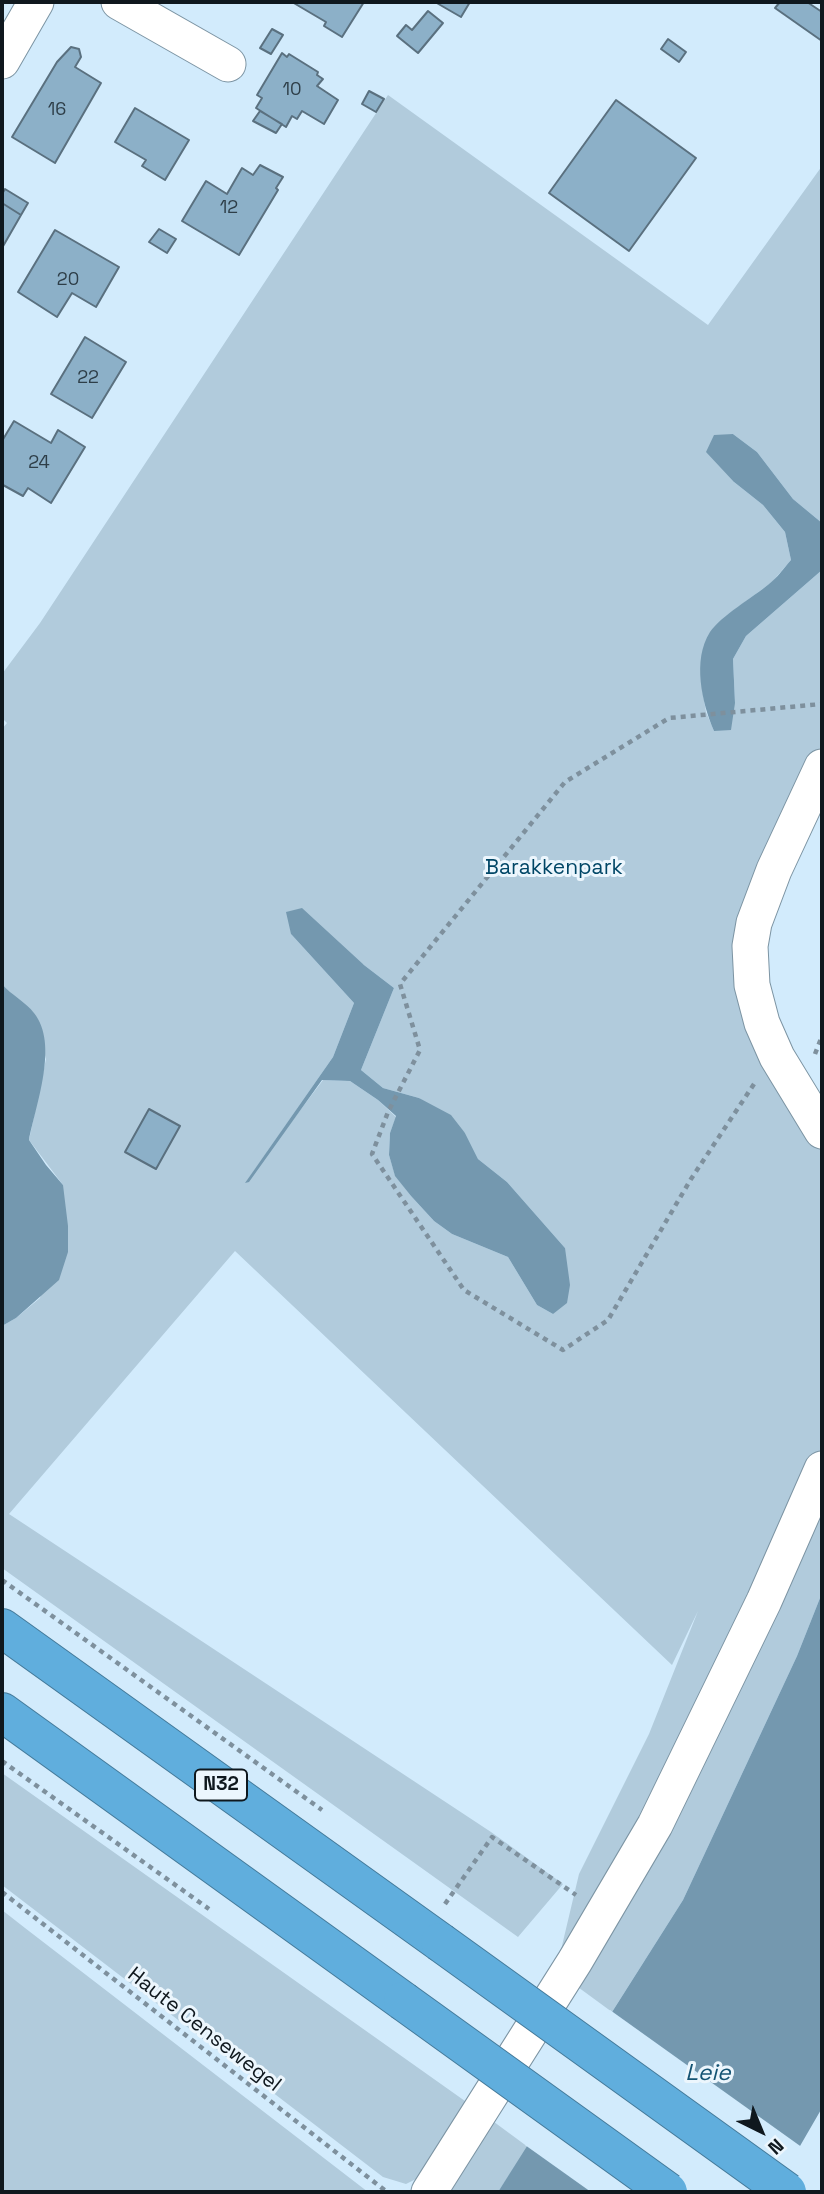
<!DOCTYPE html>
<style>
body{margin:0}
#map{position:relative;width:824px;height:2194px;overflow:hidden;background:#d2ebfc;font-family:"Space Grotesk",sans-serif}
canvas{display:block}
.frame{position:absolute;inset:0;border:4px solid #0f181e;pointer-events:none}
.north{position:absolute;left:726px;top:2096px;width:70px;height:70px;-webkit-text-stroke:5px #ecf6fd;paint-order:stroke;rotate:137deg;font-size:19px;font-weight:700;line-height:28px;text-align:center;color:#0f181e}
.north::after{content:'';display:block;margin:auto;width:24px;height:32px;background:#0f181e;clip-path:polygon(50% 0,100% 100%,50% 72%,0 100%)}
</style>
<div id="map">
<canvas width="824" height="2194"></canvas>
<div class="frame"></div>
<div class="north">N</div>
</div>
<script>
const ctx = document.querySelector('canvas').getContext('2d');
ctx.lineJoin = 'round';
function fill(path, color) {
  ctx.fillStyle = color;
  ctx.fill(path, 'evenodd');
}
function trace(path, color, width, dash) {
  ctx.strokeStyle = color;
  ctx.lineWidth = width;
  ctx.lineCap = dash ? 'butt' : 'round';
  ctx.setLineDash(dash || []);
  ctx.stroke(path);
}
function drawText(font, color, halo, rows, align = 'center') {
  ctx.font = font + ' "Space Grotesk",sans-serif';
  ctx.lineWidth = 6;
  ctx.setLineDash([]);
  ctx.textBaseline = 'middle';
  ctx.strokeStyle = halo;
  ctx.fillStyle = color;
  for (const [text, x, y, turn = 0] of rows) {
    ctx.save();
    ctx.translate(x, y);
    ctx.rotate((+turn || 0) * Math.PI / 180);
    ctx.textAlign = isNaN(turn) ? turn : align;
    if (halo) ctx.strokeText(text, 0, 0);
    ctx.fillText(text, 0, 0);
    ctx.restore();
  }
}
const green = new Path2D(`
 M388 95 708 325 822 166V523L793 499 757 452 733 434 734 482 763 505 785 532 791 560 772 582 734 610 711 632 702 688 706 712 714 731 735 703 733 659 746 636 822 570V748L759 879 773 1066 822 1151V1593L797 1656 683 1900 612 2012 556 1971 579 1874 649 1734 698 1611 672 1665 235 1251 9 1514 491 1832 563 1884 518 1937 2 1568V1326L16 1318 40 1298 63 1185 29 1140 46 1059 33 1012 11 995 2 984V729L7 723 2 718V674L40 623ZM291 934 364 965 394 988 361 1070 383 1088 419 1098 465 1133 478 1159 507 1182 565 1248 553 1314 537 1305 508 1257 452 1234 434 1221 411 1196 395 1175 389 1155 390 1133 396 1117 378 1100 350 1081 323 1080 246 1182 333 1057 354 1003Z
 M2 1773 472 2106 428 2173 406 2184 383 2177 2 1885Z
 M2 1910 25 1928 368 2192H2Z
 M490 2119 528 2147 498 2192H443Z`);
const water = new Path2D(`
 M733 434 757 452 793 499 822 523V570L746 636 733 659 735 703 731 730 714 731C702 703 692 660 710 632 721 616 753 597 769 584 777 578 784 568 791 560L785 532 763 505 734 482 706 452 714 435Z
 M302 908 364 965 394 988 361 1070 383 1088 419 1098 451 1115 465 1133 478 1159 507 1182 565 1248 570 1285 567 1303 553 1314 537 1305 508 1257 452 1234 434 1221 411 1196 395 1176 389 1155 390 1133 396 1116 378 1100 350 1081 322 1080 249 1182 245 1183 333 1057 354 1003 291 934 286 912Z
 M2 984C11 995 26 1002 34 1013 59 1044 36 1104 29 1140L46 1165 63 1185 68 1226V1252L59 1280 16 1318 2 1326Z
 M822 1593V2108L800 2146 765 2192H498L683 1900 797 1656Z`);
const pier = new Path2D(`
 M610 2010 803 2148 769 2192H591L525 2145Z`);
const building = new Path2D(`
 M292 2H364L342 37 324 26 326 22Z
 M435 2H470L461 17Z
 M780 2H807L822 12V41L775 8Z
 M428 11 443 23 418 53 397 36 406 25 412 30Z
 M272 29 283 35 271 54 260 48Z
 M668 39 686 52 679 62 661 49Z
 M71 47 79 49 81 57 75 67 101 83 55 163 12 137 57 62Z
 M282 53 287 57 289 54 318 72 317 75 323 79 317 86 338 100 324 124 302 111 297 119 292 116 286 127 256 108 262 98 257 95Z
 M369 91 384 99 376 112 362 104Z
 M616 100 696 158 629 251 549 193Z
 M135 108 189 140 165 180 142 166 146 160 115 142Z
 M260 111 282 124 276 133 253 121Z
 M260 165 283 177 276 188 278 190 239 255 182 221 206 181 227 194 242 168 253 175Z
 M5 189 28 203 21 215 2 203V194Z
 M2 203 21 215 2 248Z
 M159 229 176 239 167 253 149 242Z
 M55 230 119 267 96 307 72 293 57 317 18 292Z
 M85 337 126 362 92 418 51 394Z
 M14 421 51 443 58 430 85 447 51 503 28 488 23 496 3 485 2 441Z
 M149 1109 180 1126 156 1169 125 1152Z`);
const path = new Path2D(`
 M815 1054 822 1036
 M754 1084 691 1179 608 1320 563 1350 464 1290 372 1154 388 1112 420 1050 400 984 565 782 669 718 822 704
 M2 1580 322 1810
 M2 1761 209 1909
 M2 1892 387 2192
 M445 1904 492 1837 576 1895`);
const minor = new Path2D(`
 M119 2 228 64
 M2 61 36 2
 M822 767 774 870 754 923 750 946 752 985 762 1023 777 1057 822 1131
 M429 2192 575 1961 655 1825 764 1601 822 1469`);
const highway = new Path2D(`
 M2 1628 440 1942
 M2 1712 403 2001`);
const highwayBridge = new Path2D(`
 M440 1942 787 2192
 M403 2001 668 2192`);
const numberNames = [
 ["10",292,90],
 ["16",57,110],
 ["12",229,208],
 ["20",68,280],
 ["22",88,378],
 ["24",39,463]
];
const shields = [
 [221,1785,52]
];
const shieldNames = [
 ["N32",221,1785]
];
const parkNames = [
 ["Barakkenpark",554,868]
];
const streetNames = [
 ["Haute Censewegel",204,2030,38]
];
const waterNames = [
 ["Leie",708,2074]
];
fill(green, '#b1cbdc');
fill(water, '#7498af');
fill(pier, '#d2ebfc');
fill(building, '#8cb0c8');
trace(building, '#5a707f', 2);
trace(minor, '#7c94a3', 37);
trace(highway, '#447a9a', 40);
trace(path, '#7e909d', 4.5, [5, 5]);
trace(minor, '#fff', 35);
trace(highway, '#60aedd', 38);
trace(highwayBridge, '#447a9a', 40, []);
trace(highwayBridge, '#60aedd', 38);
drawText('18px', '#2e3e48', null, numberNames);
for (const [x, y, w] of shields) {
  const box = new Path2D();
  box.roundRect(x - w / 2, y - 15.5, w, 31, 5);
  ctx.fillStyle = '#ecf6fd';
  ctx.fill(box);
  trace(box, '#0f181e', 2);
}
drawText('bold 19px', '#0f181e', null, shieldNames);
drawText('21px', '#004666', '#ecf6fd', parkNames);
drawText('21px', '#0f181e', '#ecf6fd', streetNames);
drawText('italic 23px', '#145474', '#ecf6fd', waterNames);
</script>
